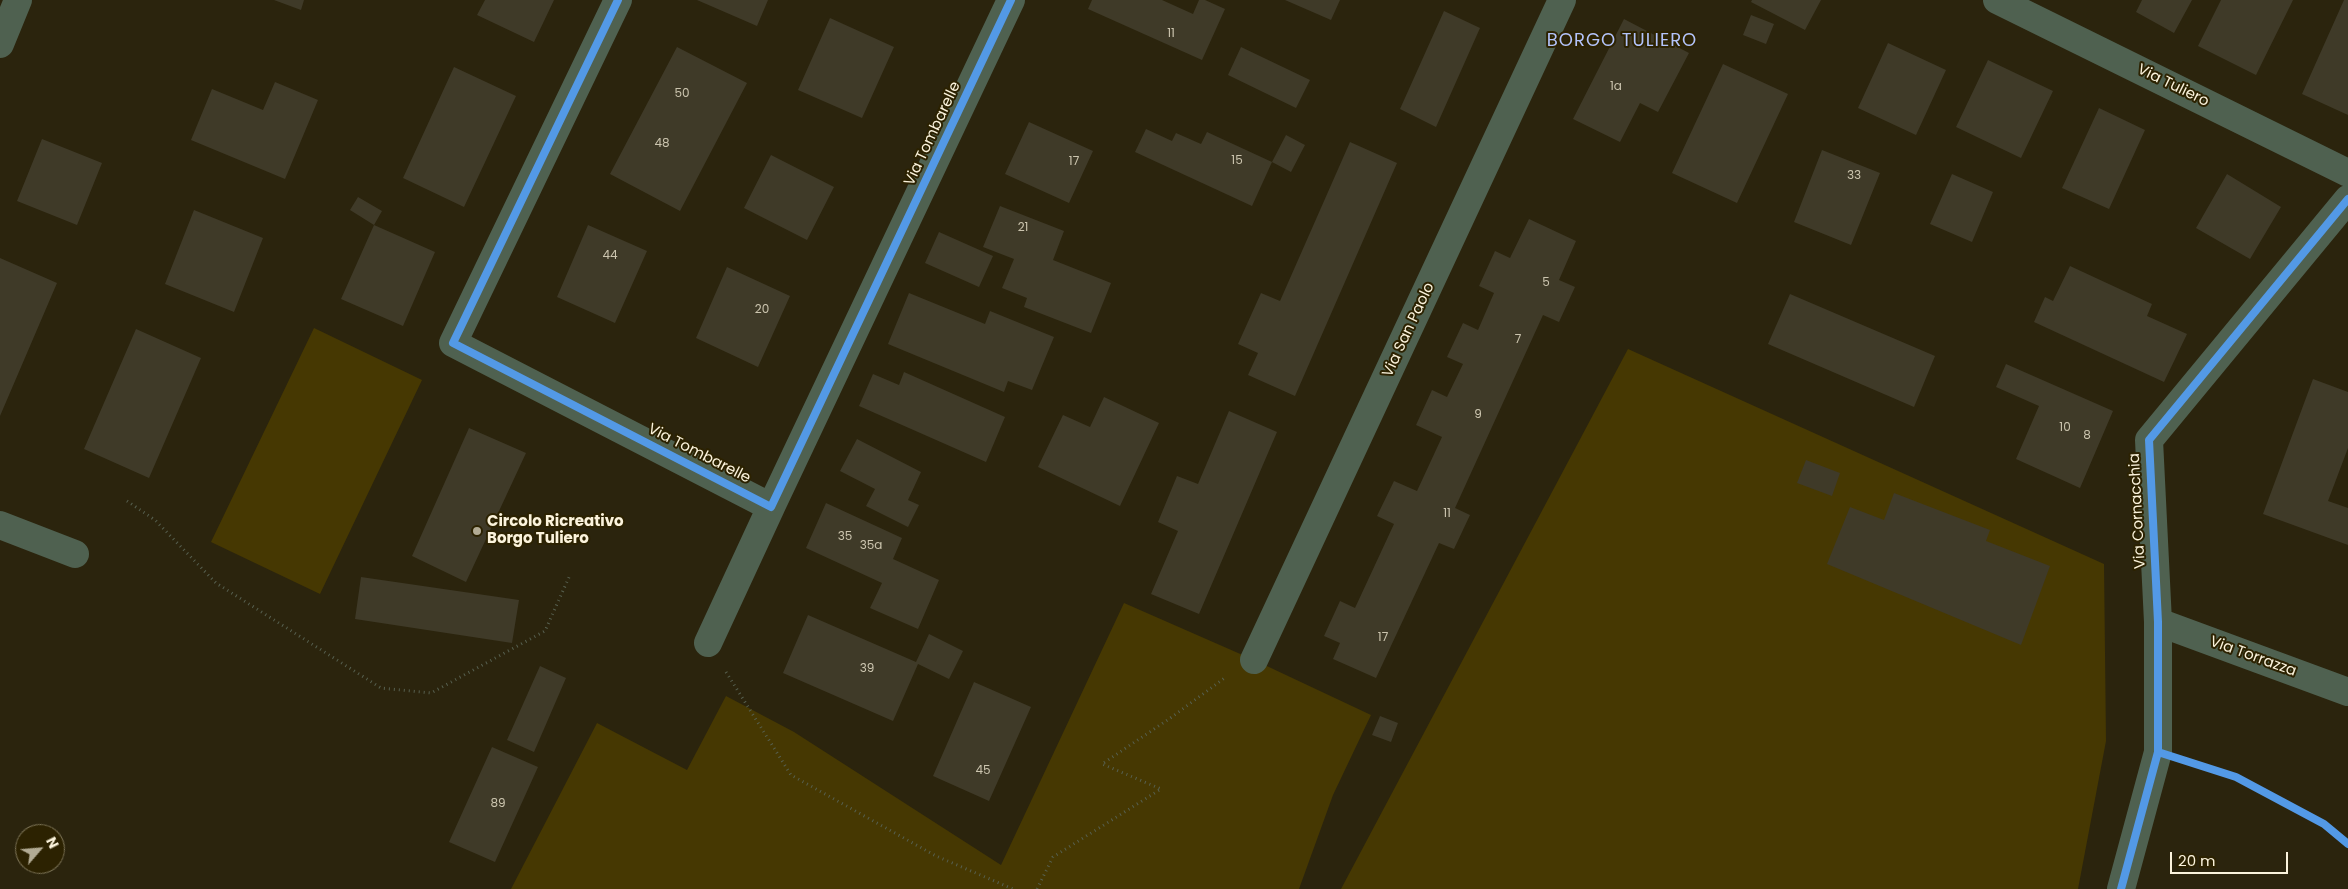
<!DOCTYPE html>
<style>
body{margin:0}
#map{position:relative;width:2348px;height:889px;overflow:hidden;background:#2b240d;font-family:Poppins,sans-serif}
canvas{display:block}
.north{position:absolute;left:15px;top:824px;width:50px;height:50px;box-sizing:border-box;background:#2c2201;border:1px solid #7f7659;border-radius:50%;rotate:63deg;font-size:14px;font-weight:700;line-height:20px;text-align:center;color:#fbf3dc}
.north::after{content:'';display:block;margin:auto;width:18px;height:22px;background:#b2ab94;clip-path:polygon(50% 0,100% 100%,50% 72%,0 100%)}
.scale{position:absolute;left:2170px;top:852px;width:118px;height:22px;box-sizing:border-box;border:2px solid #fbf3dc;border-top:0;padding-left:6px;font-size:15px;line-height:18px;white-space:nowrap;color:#fbf3dc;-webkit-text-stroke:4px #2c2201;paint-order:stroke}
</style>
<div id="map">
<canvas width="2348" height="889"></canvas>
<div class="north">N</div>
<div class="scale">20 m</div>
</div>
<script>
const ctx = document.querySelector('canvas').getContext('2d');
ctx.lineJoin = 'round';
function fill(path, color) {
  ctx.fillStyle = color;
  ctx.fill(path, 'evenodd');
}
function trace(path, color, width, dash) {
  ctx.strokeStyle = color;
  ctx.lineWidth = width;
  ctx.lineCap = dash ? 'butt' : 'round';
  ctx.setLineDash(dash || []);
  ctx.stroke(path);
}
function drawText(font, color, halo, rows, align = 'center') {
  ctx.font = font + ' Poppins,sans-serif';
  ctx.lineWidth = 4;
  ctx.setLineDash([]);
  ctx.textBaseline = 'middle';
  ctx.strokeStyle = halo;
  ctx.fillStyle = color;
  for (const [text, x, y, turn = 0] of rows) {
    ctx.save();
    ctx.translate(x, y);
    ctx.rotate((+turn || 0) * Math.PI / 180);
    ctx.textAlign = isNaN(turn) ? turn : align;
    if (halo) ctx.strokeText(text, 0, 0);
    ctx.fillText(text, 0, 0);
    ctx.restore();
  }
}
const green = new Path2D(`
 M314 328 422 380 320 594 211 542Z
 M1628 349 2104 564 2106 741 2078 889H1341Z
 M1124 603 1254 660 1371 715 1333 795 1299 889H511L597 723 687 770 726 696 794 732 1001 865Z`);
const building = new Path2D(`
 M274 0H304L301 10Z
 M485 0H554L534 42 477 15Z
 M697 0H768L757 26Z
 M1092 0H1162L1193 14 1199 0H1205L1225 9 1202 60 1088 9Z
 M1285 0H1340L1331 20Z
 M1752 0H1821L1805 30 1751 2Z
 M2142 0H2192L2174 33 2136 12Z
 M2221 0H2293L2256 75 2198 46Z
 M2344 0H2348V115L2302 94Z
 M1444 11 1480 28 1436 127 1400 109Z
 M1751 15 1774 24 1766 44 1743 35Z
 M830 18 894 47 862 118 798 90Z
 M1624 19 1689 53 1658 112 1640 103 1620 142 1573 119Z
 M1888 43 1946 70 1916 135 1858 108Z
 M677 47 747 83 680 211 610 174Z
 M1241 47 1310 80 1296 108 1228 75Z
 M1988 60 2053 91 2021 158 1956 127Z
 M1723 64 1788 94 1737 203 1672 173Z
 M454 67 516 96 464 207 403 178Z
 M275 82 318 100 285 179 191 140 212 89 263 110Z
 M2099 108 2145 130 2109 209 2062 188Z
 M1029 122 1093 151 1069 203 1005 174Z
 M1146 129 1172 141 1176 133 1201 144 1207 132 1272 162 1252 206 1135 152Z
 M1286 135 1305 145 1291 172 1272 162Z
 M42 139 102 163 77 225 17 201Z
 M1350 142 1397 163 1295 396 1248 375 1258 353 1238 344 1261 293 1280 301Z
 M1822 150 1880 173 1851 245 1794 222Z
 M771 155 834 187 807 240 744 208Z
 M1952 174 1993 192 1972 242 1930 224Z
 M2227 174 2281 207 2250 259 2196 228Z
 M358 197 382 211 374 225 350 210Z
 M1000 206 1064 231 1053 260 1111 283 1091 333 1024 307 1027 298 1002 288 1014 259 983 247Z
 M194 210 263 238 234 312 165 284Z
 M1529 219 1576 241 1559 280 1575 287 1559 322 1543 315 1455 508 1470 515 1454 549 1439 543 1376 678 1333 659 1340 643 1324 636 1340 601 1355 608 1394 524 1377 516 1394 481 1417 491 1442 437 1416 425 1432 390 1447 397 1463 364 1447 357 1463 323 1478 330 1494 293 1479 286 1495 251 1510 258Z
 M374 225 435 252 403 326 341 299Z
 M588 225 647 251 615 323 557 297Z
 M939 232 993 256 979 287 925 263Z
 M0 258 57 283 0 416Z
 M2070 266 2152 304 2147 316 2187 334 2164 382 2034 322 2045 297 2053 301Z
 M727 267 790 296 758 367 696 338Z
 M909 293 985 324 990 311 1054 337 1032 390 1008 381 1004 392 888 344Z
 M1790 294 1935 356 1914 407 1768 344Z
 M136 329 201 358 149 478 84 449Z
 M2006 364 2113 411 2080 488 2016 459 2039 406 1996 387Z
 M904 372 1005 417 986 462 859 406 873 374 899 385Z
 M2313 379 2348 392V448L2328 501 2348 508V545L2263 514Z
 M1104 397 1159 423 1120 506 1038 467 1063 415 1090 427Z
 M1229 411 1277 432 1199 614 1151 594 1178 531 1158 522 1177 476 1198 484Z
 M469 428 526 453 466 582 412 556Z
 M857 439 921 472 908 500 919 505 908 527 866 506 875 489 840 471Z
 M1806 460 1840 473 1832 496 1797 483Z
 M1894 493 1990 530 1986 541 2050 566 2021 645 1827 564 1850 507 1884 520Z
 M826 503 902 538 893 559 939 580 918 629 870 608 882 583 806 548Z
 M361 577 519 600 512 643 355 619Z
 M808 615 916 662 929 634 963 651 949 679 918 664 893 721 783 673Z
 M540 666 566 678 534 752 507 740Z
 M974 682 1031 707 989 801 933 776Z
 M1380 716 1398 723 1391 742 1372 735Z
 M492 747 538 767 495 862 449 842Z`);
const path = new Path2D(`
 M127 501 155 520 216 583 381 688 431 693 545 631 570 575
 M726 672 791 775 936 856 1013 889
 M1037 889 1053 857 1161 789 1102 764 1169 719 1226 677`);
const minor = new Path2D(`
 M618 0 453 343 771 507 1011 0
 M1997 0 2348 173
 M0 44 18 0
 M0 525 75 554
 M2158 622 2348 692
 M708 643 771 507
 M1254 660 1562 0
 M2121 889 2158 752V622L2149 440 2348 199`);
const cycleway = new Path2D(`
 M618 0 453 343 771 507 1011 0
 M2158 752 2236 777 2324 824 2348 844
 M2121 889 2158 752V622L2149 440 2348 199`);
const markers = [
 [477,531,5,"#b2ab94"]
];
const numberNames = [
 ["11",1171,34],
 ["1a",1616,87],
 ["50",682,94],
 ["48",662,144],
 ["15",1237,161],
 ["17",1074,162],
 ["33",1854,176],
 ["21",1023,228],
 ["44",610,256],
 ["5",1546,283],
 ["20",762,310],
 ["7",1518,340],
 ["9",1478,415],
 ["10",2065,428],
 ["8",2087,436],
 ["11",1447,514],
 ["35",845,537],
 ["35a",871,546],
 ["17",1383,638],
 ["39",867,669],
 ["45",983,771],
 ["89",498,804]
];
const streetNames = [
 ["Via Tuliero",2173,86,26],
 ["Via Tombarelle",933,134,-65],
 ["Via San Paolo",1409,330,-65],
 ["Via Tombarelle",699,454,27],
 ["Via Cornacchia",2138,511,-93],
 ["Via Torrazza",2253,657,20]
];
const poiNames = [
 ["Circolo Ricreativo",487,522],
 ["Borgo Tuliero",487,539]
];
const quarterNames = [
 ["BORGO TULIERO",1622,41]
];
fill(green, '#463802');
fill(building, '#3f3a28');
trace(path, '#576050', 3, [1, 4]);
trace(minor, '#4f6150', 28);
trace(cycleway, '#5399e6', 8);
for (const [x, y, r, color] of markers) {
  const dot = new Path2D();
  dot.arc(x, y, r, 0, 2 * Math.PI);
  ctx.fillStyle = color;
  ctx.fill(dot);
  trace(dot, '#2c2201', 2);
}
drawText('12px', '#ccc5af', null, numberNames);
drawText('15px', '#fbf3dc', '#2c2201', streetNames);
drawText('bold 15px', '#fbf3dc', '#2c2201', poiNames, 'left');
ctx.letterSpacing = '1px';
drawText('18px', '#b3c3fa', '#2c2201', quarterNames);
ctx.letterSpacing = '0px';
</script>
